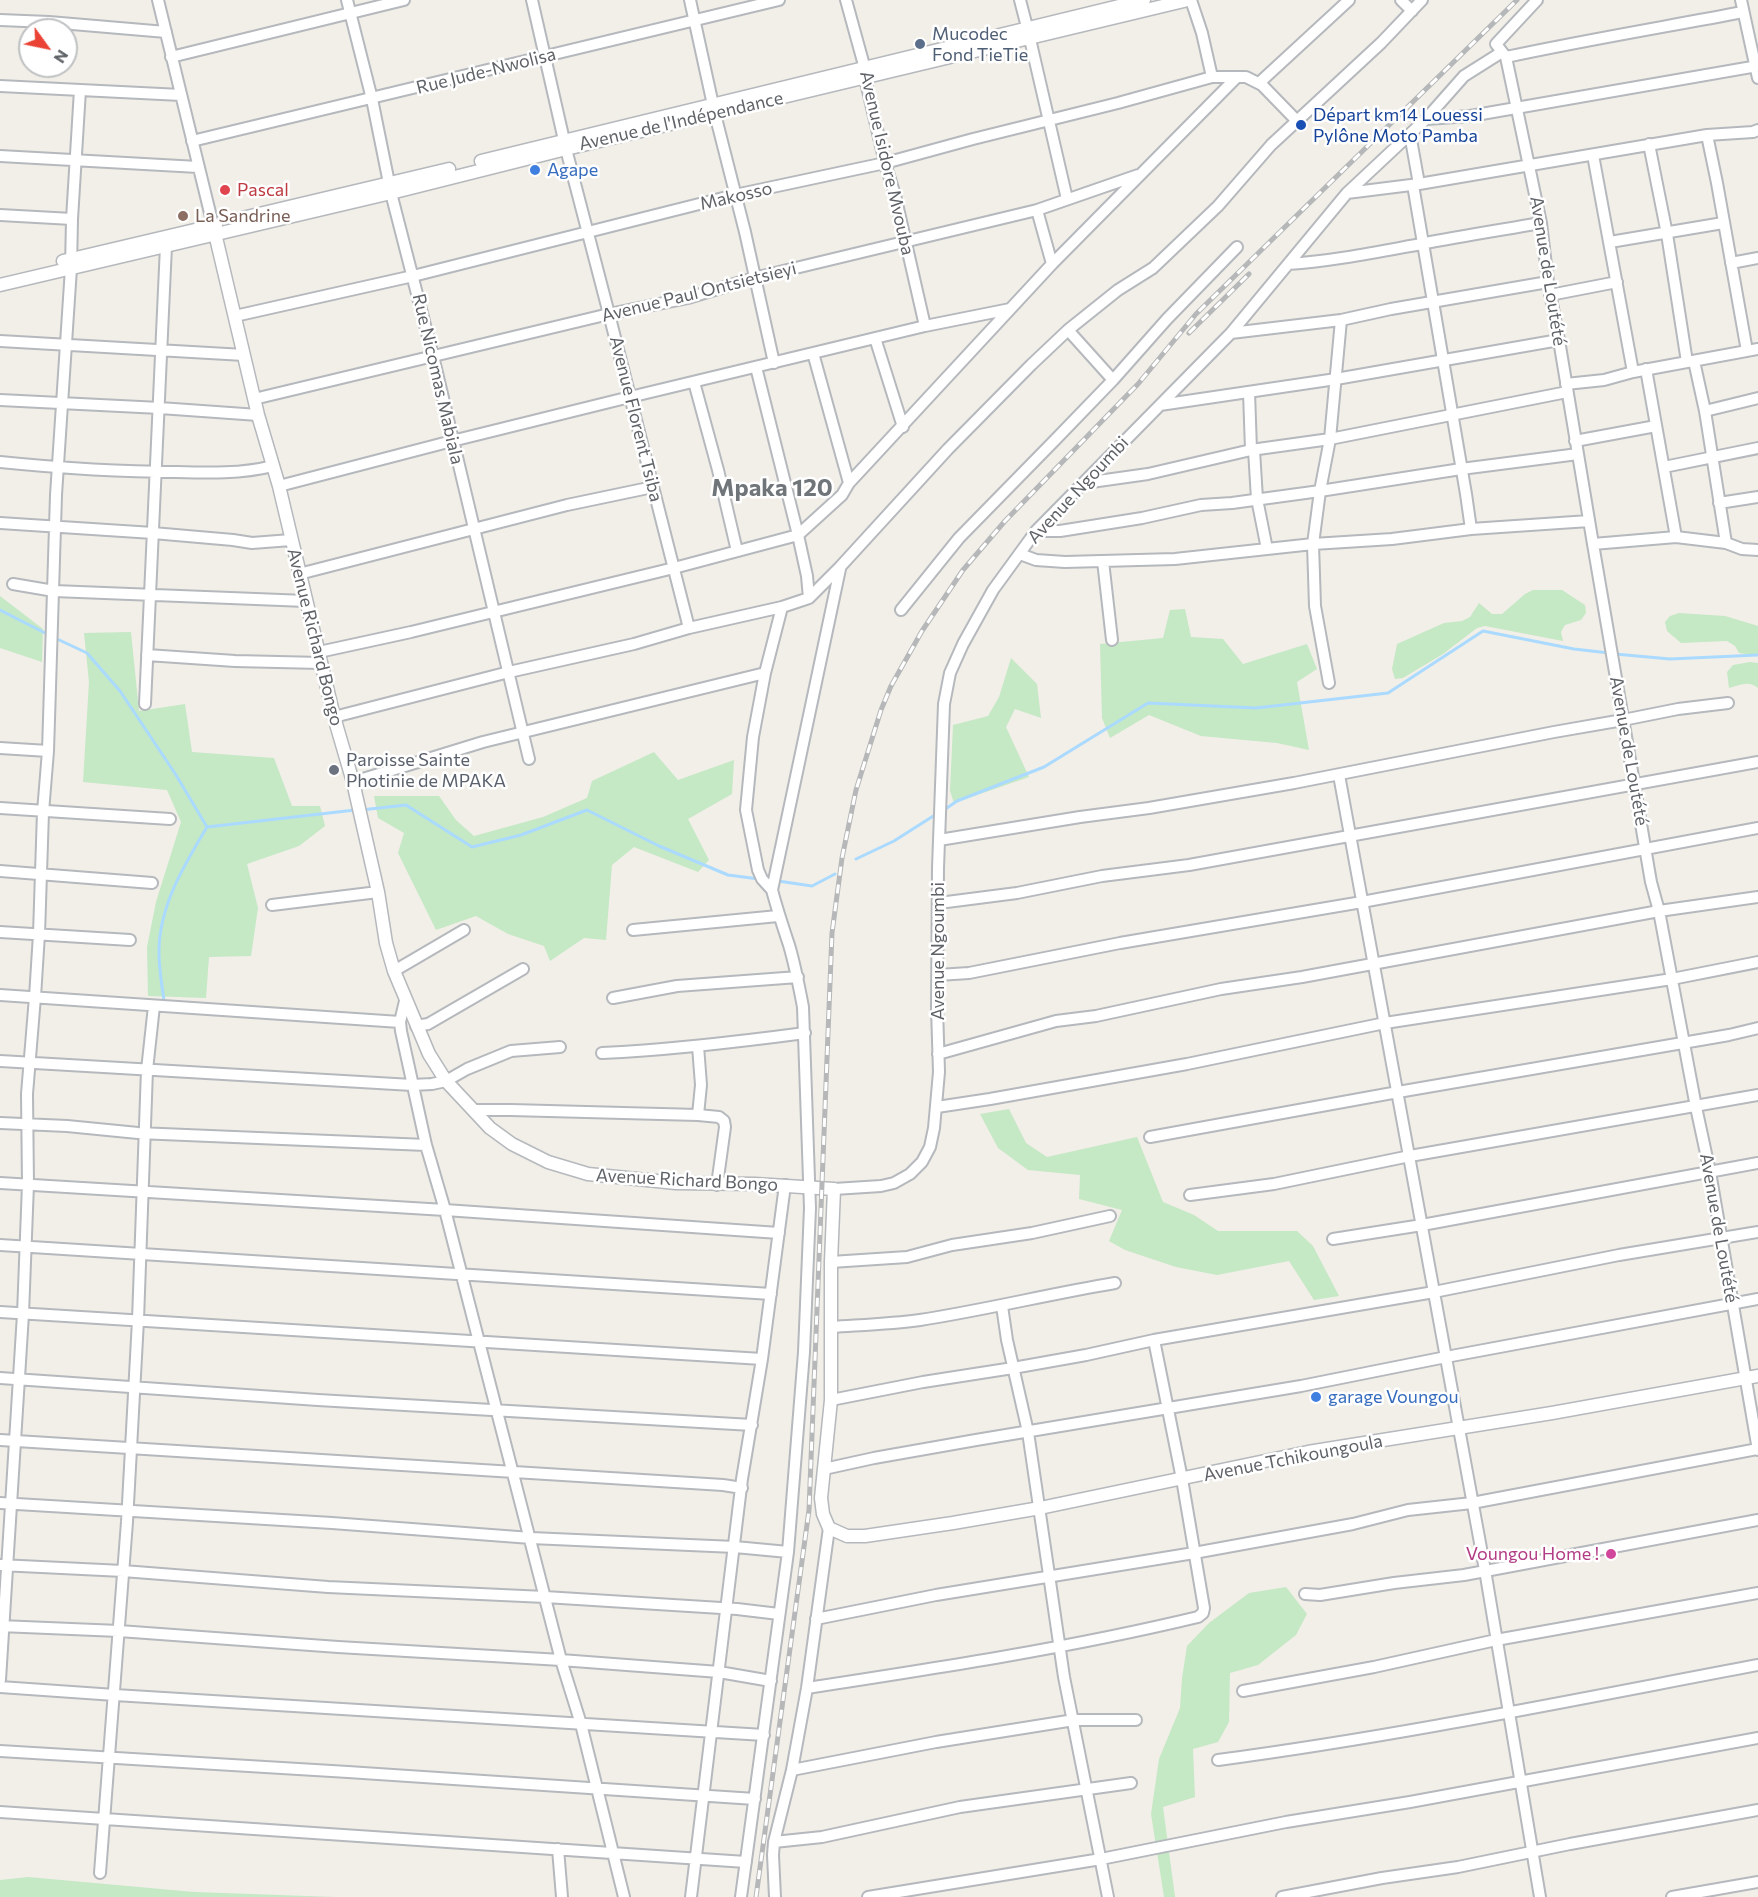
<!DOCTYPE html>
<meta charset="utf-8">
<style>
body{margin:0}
#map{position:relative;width:1758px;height:1897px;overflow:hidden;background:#f1efe8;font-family:Commissioner,sans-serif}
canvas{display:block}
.north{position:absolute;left:18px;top:18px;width:60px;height:60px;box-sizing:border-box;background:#fff;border:2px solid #bfc1c3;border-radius:50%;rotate:123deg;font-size:16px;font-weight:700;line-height:24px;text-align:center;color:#5f6368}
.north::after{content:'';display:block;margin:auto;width:21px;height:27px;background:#ea4335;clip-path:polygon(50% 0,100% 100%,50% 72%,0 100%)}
</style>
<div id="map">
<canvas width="1758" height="1897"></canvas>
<div class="north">N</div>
</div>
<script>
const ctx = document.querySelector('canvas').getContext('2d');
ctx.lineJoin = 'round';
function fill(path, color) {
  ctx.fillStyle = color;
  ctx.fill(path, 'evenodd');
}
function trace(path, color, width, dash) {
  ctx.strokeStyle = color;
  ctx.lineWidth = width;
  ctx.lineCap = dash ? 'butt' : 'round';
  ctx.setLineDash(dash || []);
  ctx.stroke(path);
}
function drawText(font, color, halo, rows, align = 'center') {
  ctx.font = font + ' Commissioner,sans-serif';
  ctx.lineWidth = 5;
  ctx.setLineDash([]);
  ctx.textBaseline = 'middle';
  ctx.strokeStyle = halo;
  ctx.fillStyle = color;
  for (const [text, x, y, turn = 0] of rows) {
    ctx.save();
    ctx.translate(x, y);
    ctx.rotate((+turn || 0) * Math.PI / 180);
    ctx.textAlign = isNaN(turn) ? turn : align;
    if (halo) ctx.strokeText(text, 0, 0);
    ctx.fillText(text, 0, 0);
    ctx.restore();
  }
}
const green = new Path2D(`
 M1533 590H1562L1585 605 1586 613 1581 620 1565 625 1561 632 1563 641 1485 626 1477 628 1443 654 1403 678 1395 679 1392 669 1397 644 1444 623 1462 621 1470 617 1479 603 1492 614H1502L1525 594Z
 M0 596 43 629 42 662 0 648Z
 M1185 609 1191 637 1223 639 1243 664 1307 644 1317 669 1297 682 1309 750 1277 743 1201 736 1149 715 1110 738 1102 718 1100 644 1163 638 1170 610Z
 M1679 613 1725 616 1758 626V656L1739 653 1735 646 1727 641 1681 643 1667 631 1665 622 1670 616Z
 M131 632 139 711 185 704 192 752 274 758 292 806H320L325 826 299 846 247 864 258 908 251 956 209 957 206 998 148 996 147 947 156 902 181 822 167 790 83 782 89 682 84 633Z
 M1011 658 1037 684 1041 718 1015 709 1006 727 1029 777 954 803 950 791 953 725 988 716 999 697Z
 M1750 662 1758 663V688C1749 680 1739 685 1729 688L1727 672 1733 665Z
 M654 752 678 780 734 760 732 794 688 819 709 860 698 872 634 847 612 865 606 940 584 938 550 961 544 946 508 934 476 916 436 930 398 853 404 833 378 818 374 796H439L456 820 474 836 543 817 587 798 592 781Z
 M1009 1109 1026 1143 1047 1157 1137 1137 1163 1202 1194 1215 1218 1231H1297L1313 1246 1339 1296 1314 1300 1289 1261 1217 1275 1176 1267 1125 1250 1109 1241 1122 1210 1079 1199 1080 1175 1028 1170 998 1148 980 1114Z
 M1286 1587 1307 1614 1296 1635 1258 1665 1230 1673 1229 1722 1218 1742 1193 1749 1195 1797 1163 1807 1175 1897H1164L1151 1814 1159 1759 1180 1708 1182 1678 1187 1646 1209 1623 1249 1593Z
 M28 1877 194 1892 335 1897H0V1880Z`);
const stream = new Path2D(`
 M0 610 49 635
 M55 638 87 653 120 691 176 775 207 827 355 810
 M1615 654 1670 659 1758 655
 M361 810 406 805 472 847 521 835 587 810 659 846 728 875 759 879
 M944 810 957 801 1044 767 1148 703 1256 708 1388 693 1483 631 1574 649 1609 653
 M856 859 894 841 938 813
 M778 881 812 886 835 874
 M164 1001C162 985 159 969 159 954 158 908 184 865 207 827`);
const minor = new Path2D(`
 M158 0 213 225
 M347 0 372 99 391 193 433 356 529 759
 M532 0 566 149 609 314 689 628
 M690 0 715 114 745 232 774 363
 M846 0 865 69V78L885 163 895 195 925 326
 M1020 0 1027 27
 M1191 0 1202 33 1212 77
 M1401 0 1412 11
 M1537 0 1496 44 1506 57 1541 223 1548 282 1559 340 1593 544 1651 882 1659 911 1696 1107 1710 1172 1758 1450
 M1741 0 1758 78
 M0 20 49 22 166 32
 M1030 39 1067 199
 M171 57 404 0
 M1506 57C1585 40 1664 27 1743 12
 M1259 83 1349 0
 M0 86 181 95
 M1426 119 1470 116 1758 66
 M1410 134 1419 184
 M1707 135 1717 183 1747 351
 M192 141 779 0
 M1649 144 1667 234 1687 362
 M1593 155 1633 372
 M0 156 198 167
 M1413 185 1466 494 1471 529
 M1347 193 1419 184 1707 135 1753 132 1758 130
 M1037 210 1052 264
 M0 215 72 219
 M1610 242 1723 223
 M1731 263 1758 258
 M1288 264C1333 261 1377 252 1421 244 1461 236 1501 230 1541 223
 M1550 295 1617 282
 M235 316 413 276 735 195 885 163 973 139 1118 103 1212 77H1246L1262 85 1297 121
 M1068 330 1113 380
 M1231 333 1341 320 1391 309 1548 282
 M875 338 903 427
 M0 341 244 355
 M813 353 849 483
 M1694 361 1705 411 1726 543
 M756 367 798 535 807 576 809 598
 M1646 369 1676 537
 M694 382 718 470 737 551
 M1566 384 1604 380 1633 372 1758 349
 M1249 392 1251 450
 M254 399 609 314 688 298 754 278 1037 210 1138 175
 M0 400 160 408 258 415
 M1160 405 1336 379 1559 340
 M1705 411 1758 398
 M1575 441 1656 426
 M1254 450 1257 499 1267 549
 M0 462C59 468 117 472 176 472 209 473 241 474 273 466
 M1664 467 1758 448
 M1084 483 1148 474 1251 450 1330 439 1567 392
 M279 486 452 441 630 397 925 326 1010 309
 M1719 503 1758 497
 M0 523 153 533 233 540 252 543 291 540
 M1036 531H1060L1142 518 1201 505 1232 503 1320 491 1461 469 1578 454
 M1593 544 1676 537 1726 543 1742 549 1758 550
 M1020 554 1036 560 1065 562 1175 559 1313 544 1392 539 1471 529 1589 521
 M1103 561 1112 640
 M299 574 567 505 653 487
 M13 584 54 591 306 601
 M901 610 959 538 1055 440 1113 380 1167 319 1237 247
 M319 652 411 632 674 568 798 535 842 495 849 483 1052 264 1237 77
 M147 655 235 661 321 663
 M1329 683 1315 606 1313 544 1320 491 1330 439 1341 320
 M145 704 166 246
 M334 717 509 672 634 644 689 628 782 607 809 598 840 567 948 449 1031 365 1068 330 1118 290 1153 268 1218 206 1271 145 1381 43 1422 0
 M0 748 48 751
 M1339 775 1485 1570 1540 1897
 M353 782 483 742 765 673
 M0 808 170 819
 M939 840 1080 817 1149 808 1294 783 1554 732 1623 720 1678 709 1728 703
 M0 871 152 883
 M772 890 762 879 758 870 746 810 753 737 765 673 782 607
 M939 903 1017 893 1102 876 1189 865 1758 762
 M272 905 378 892
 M633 930 778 916
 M0 932 130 940
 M394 971 464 930
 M938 975 969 973 1120 943 1362 902 1758 828
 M0 995 400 1022
 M613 998 677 986 798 977
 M405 1001 400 1022 401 1031 426 1145 445 1210 561 1660 581 1724 624 1897
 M416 1026 428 1024 523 969
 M602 1053C670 1050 737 1042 805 1033
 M938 1054 1056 1021 1096 1016 1221 989 1302 977 1659 911 1758 897
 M0 1061 412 1085 432 1084 446 1081 467 1069 511 1051 560 1047
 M937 1107 990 1099 1187 1064 1385 1023 1672 979 1758 962
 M473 1110H511L698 1115 719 1117 724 1121 725 1127 717 1185
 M698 1115 701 1085 698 1046
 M0 1123 67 1126 138 1133 426 1145
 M1150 1137 1398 1092 1729 1035 1758 1028
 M0 1183 445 1210 779 1233
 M834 1189 881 1186 894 1183 910 1174 922 1162 930 1147 934 1128 939 1072 937 1008 938 868 944 704 950 673 963 644 993 590 1036 531 1231 333 1347 193 1426 119 1464 76 1502 52
 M1190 1195 1274 1184 1410 1156 1758 1095
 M1333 1239 1422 1225 1758 1163
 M0 1245 771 1294
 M831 1262 907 1257 952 1245 1032 1233 1110 1216
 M1002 1306 1007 1340 1028 1432 1064 1677 1108 1897
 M0 1312 762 1359
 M832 1327C861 1325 891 1324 920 1320 985 1310 1049 1294 1115 1283
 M0 1378 318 1400 752 1425
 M831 1400 923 1382 1013 1368 1086 1355 1154 1340 1434 1292 1619 1255 1758 1232
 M0 1440 723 1485 742 1488
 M824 1469 874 1458 976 1440 1301 1386 1446 1357 1758 1299
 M0 1503 332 1523 531 1538 735 1547 788 1552
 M0 1565 123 1571 328 1587 545 1597 737 1609 779 1614
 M1305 1594 1320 1595 1394 1583 1464 1575 1758 1520
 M816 1619 936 1595 1194 1553 1353 1524 1408 1510 1472 1503 1758 1449
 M0 1626 119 1631 338 1647 561 1660 719 1672 771 1681
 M0 1680 23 1314 28 1184 27 1094 35 997 39 934 43 812 48 751 56 495 71 268 72 219 80 90
 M0 1687 115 1695 764 1735
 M807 1688C938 1668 1069 1648 1198 1617L1203 1613 1204 1608 1182 1479 1154 1340
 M1243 1691 1374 1667 1496 1640 1758 1593
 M0 1751 348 1772 755 1799
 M1218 1760C1399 1736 1578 1699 1758 1665
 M792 1770 936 1742 1074 1720H1136
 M0 1812 746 1862
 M774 1842 822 1837 960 1807 1131 1783
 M558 1849 562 1897
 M100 1873 127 1522 138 1320 147 1070 154 1006
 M691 1897 742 1479 762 1359 785 1185
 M741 1897 788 1552 804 1352 810 1208 803 1007C799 986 795 965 789 945 783 927 777 909 772 890L840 569
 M775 1897 773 1855 774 1842 792 1770 807 1688 829 1528
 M868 1897 1101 1859 1286 1822 1410 1802 1758 1738
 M1282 1897 1382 1878 1458 1867 1570 1844 1758 1810
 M1672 1897 1758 1882`);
const tertiary = new Path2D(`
 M481 161 1144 0
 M238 219 449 169
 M213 225 258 415 279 486 334 717 353 782 378 892 386 943 394 971 429 1054 446 1081 490 1128 512 1144 548 1162 588 1174 676 1183 755 1184 834 1189 831 1262V1400L821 1498 823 1514 829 1528 847 1536H865L953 1523 1040 1508 1308 1452 1552 1413 1758 1376
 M63 261 216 225
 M0 285 391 193 566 149 1188 0`);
const rail = new Path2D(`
 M1189 333 1249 274
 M756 1897 809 1510 832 933 842 858 856 790 881 710 891 686 922 631 963 570 1005 521 1138 384 1196 314 1517 0`);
const markers = [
 [920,44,6,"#5c6f8a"],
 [1301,125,6,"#1a4fb4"],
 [535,170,6,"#3f7fe0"],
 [225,190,6,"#e0444e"],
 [183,216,6,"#8d6e63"],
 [334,770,6,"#6b7280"],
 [1316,1397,6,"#3f7fe0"],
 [1611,1554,6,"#d1479c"]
];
const serviceNames = [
 ["Mucodec",932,34],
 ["Fond TieTie",932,55]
];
const streetNames = [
 ["Rue Jude-Nwolisa",486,71,-14],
 ["Avenue de l'Indépendance",681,121,-13],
 ["Avenue Isidore Mvouba",887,163,77],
 ["Makosso",736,196,-13],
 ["Avenue de Loutété",1548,271,81],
 ["Avenue Paul Ontsietsieyi",699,292,-14],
 ["Rue Nicomas Mabiala",438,379,77],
 ["Avenue Florent Tsiba",636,419,76],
 ["Avenue Ngoumbi",1078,490,-47],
 ["Avenue Richard Bongo",315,637,76],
 ["Avenue de Loutété",1629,751,80],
 ["Avenue Ngoumbi",938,951,-90],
 ["Avenue Richard Bongo",687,1180,3],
 ["Avenue de Loutété",1719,1228,80],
 ["Avenue Tchikoungoula",1293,1458,-11]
];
const transitNames = [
 ["Départ km14 Louessi",1313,115],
 ["Pylône Moto Pamba",1313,136]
];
const shopNames = [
 ["Agape",547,170],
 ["garage Voungou",1328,1397]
];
const healthNames = [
 ["Pascal",237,190]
];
const educationNames = [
 ["La Sandrine",195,216]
];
const worshipNames = [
 ["Paroisse Sainte",346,760],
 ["Photinie de MPAKA",346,781]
];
const hotelNames = [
 ["Voungou Home !",1599,1554]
];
const districtNames = [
 ["Mpaka 120",772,488]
];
fill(green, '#c5e8c5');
trace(stream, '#aadaff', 3);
trace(minor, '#b5b8bc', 14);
trace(tertiary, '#b5b8bc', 15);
trace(minor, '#fff', 10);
trace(tertiary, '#fff', 12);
trace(rail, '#b6b7b8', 5);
trace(rail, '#fff', 3, [9]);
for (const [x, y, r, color] of markers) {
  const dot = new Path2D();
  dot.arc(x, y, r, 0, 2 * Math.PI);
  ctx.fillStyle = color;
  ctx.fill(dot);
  trace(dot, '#fff', 2);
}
drawText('18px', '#4e5e75', '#fff', serviceNames, 'left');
drawText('18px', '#5f6368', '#fff', streetNames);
drawText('18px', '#164399', '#fff', transitNames, 'left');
drawText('18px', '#366cbe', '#fff', shopNames, 'left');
drawText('18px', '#be3a42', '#fff', healthNames, 'left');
drawText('18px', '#785e54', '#fff', educationNames, 'left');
drawText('18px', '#5b616d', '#fff', worshipNames, 'left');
drawText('18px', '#b23c85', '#fff', hotelNames, 'right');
drawText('bold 24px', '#70757a', '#fff', districtNames);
</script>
